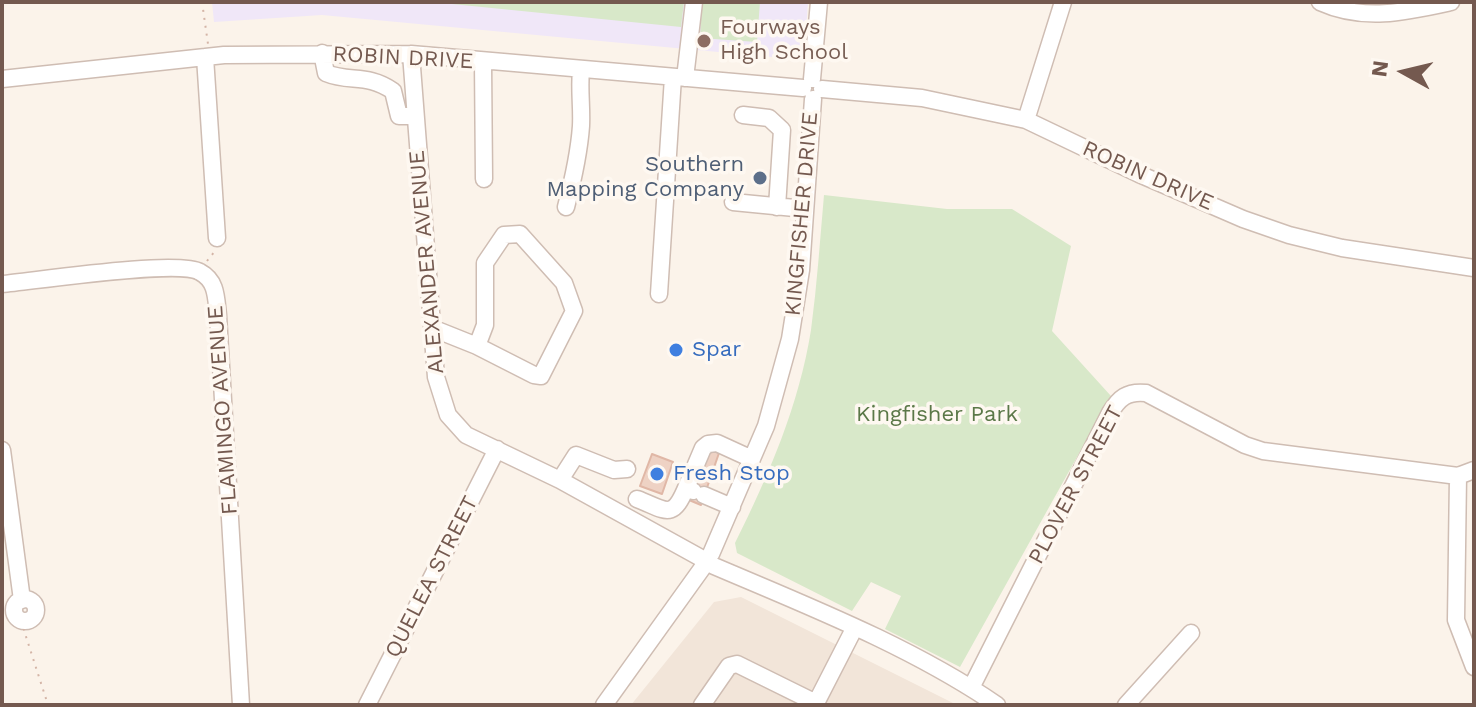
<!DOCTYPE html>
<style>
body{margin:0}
#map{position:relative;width:1476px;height:707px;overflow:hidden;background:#fbf3ea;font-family:"Work Sans",sans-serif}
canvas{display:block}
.frame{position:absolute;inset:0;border:4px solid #74594f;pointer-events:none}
.north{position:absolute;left:1364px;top:32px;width:80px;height:80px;-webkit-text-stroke:6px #fef8f1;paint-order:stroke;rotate:278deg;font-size:22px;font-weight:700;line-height:32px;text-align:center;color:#74594f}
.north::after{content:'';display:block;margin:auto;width:28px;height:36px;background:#74594f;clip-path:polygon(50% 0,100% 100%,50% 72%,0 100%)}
</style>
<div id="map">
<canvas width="1476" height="707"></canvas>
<div class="frame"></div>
<div class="north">N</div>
</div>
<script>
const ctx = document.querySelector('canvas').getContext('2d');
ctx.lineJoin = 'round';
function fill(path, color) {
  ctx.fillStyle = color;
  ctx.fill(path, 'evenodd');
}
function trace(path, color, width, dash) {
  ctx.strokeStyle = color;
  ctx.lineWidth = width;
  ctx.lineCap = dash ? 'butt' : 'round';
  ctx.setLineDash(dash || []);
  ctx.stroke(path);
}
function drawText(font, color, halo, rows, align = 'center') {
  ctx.font = font + ' "Work Sans",sans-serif';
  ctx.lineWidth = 7;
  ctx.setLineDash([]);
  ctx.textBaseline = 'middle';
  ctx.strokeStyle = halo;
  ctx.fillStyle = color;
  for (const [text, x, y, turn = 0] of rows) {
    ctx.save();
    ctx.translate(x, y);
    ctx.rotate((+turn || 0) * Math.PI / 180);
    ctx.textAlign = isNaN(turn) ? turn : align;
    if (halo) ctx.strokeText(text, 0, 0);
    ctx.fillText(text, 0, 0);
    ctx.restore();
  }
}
const residential = new Path2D(`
 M741 597 957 705H631L714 602Z`);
const education = new Path2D(`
 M212 2H808L804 60 322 15 214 22Z`);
const green = new Path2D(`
 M432 2H684L681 27Z
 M702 2H760L757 42 700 38Z
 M824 195 947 209H1012L1071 246 1052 331 1111 396 960 667 885 629 901 596 871 582 852 611 737 553 735 543C769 475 799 405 811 330 817 285 820 240 824 195Z`);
const building = new Path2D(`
 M707 448 719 453 701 505 689 500Z
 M652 454 673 462 662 494 640 486Z`);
const path = new Path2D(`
 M202 2 208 44
 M207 261 215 251
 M21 621 48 705`);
const minor = new Path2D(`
 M1320 2C1364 22 1406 12 1451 2
 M322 53 326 73C350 83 367 73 393 91L399 116H415
 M411 54 436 377 448 415 466 435 560 480 701 558
 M205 57 217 238
 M483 62 484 179
 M685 78 694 2
 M2 79 224 55 411 54 803 88
 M812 79 819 2
 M822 89 922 98 1026 120 1139 174 1243 219 1289 235 1342 248 1474 268
 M743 115 769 118 782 130 777 207
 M1026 120 1063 2
 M733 202 805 209
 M566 207C573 180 579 154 581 126 582 107 579 89 581 70
 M2 284C35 281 178 259 200 272 217 281 216 298 218 315L241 705
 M659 294 673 77
 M432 328 477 346 485 325V263L504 235 520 234 564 283 574 311 541 376 534 375 477 346
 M2 450 22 600
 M1458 476 1456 620 1474 667
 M560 480 576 455 614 470 627 469
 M686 488 703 448 708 444 717 443 752 459
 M704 495 732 507
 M637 499C666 510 672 521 686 488L693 491
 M711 554 766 426 790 339 801 270 813 99
 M714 566C810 607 910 646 997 705
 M14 610a11 11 0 1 1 22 0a11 11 0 1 1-22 0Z
 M971 688 1110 413C1119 398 1127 391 1146 393L1245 445 1263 451 1458 476 1474 470
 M367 705 497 449
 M604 705 703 567
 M702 705 729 666 737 664 816 703
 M815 705 855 627
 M1126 705 1191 633`);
const markers = [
 [704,41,8,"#8d6e63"],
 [760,178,8,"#5c6f8a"],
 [676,350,8,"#3f7fe0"],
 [657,474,8,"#3f7fe0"]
];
const educationNames = [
 ["Fourways",720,28],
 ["High School",720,53]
];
const streetNames = [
 ["ROBIN DRIVE",403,58,3],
 ["ROBIN DRIVE",1148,176,24],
 ["KINGFISHER DRIVE",802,214,-85],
 ["ALEXANDER AVENUE",427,262,-95],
 ["FLAMINGO AVENUE",223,410,-94],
 ["PLOVER STREET",1076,485,-62],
 ["QUELEA STREET",432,577,-63]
];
const serviceNames = [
 ["Southern",744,165],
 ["Mapping Company",744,190]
];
const shopNames = [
 ["Spar",692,350],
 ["Fresh Stop",673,474]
];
const parkNames = [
 ["Kingfisher Park",937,415]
];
fill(residential, '#f2e5d9');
fill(education, '#f0e7f8');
fill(green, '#d8e8c9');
fill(building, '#eed2c4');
trace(building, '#e0b7a6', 2);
trace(minor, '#cfbdb3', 19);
trace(path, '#d4b5a7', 2, [2, 6]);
trace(minor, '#fff', 16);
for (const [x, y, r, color] of markers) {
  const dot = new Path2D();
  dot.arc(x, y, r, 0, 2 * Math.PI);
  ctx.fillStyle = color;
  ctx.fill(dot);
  trace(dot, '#fef8f1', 3);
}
drawText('22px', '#785e54', '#fef8f1', educationNames, 'left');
drawText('22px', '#74594f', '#fef8f1', streetNames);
drawText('22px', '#4e5e75', '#fef8f1', serviceNames, 'right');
drawText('22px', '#366cbe', '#fef8f1', shopNames, 'left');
drawText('22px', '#5b7848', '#fef8f1', parkNames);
</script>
